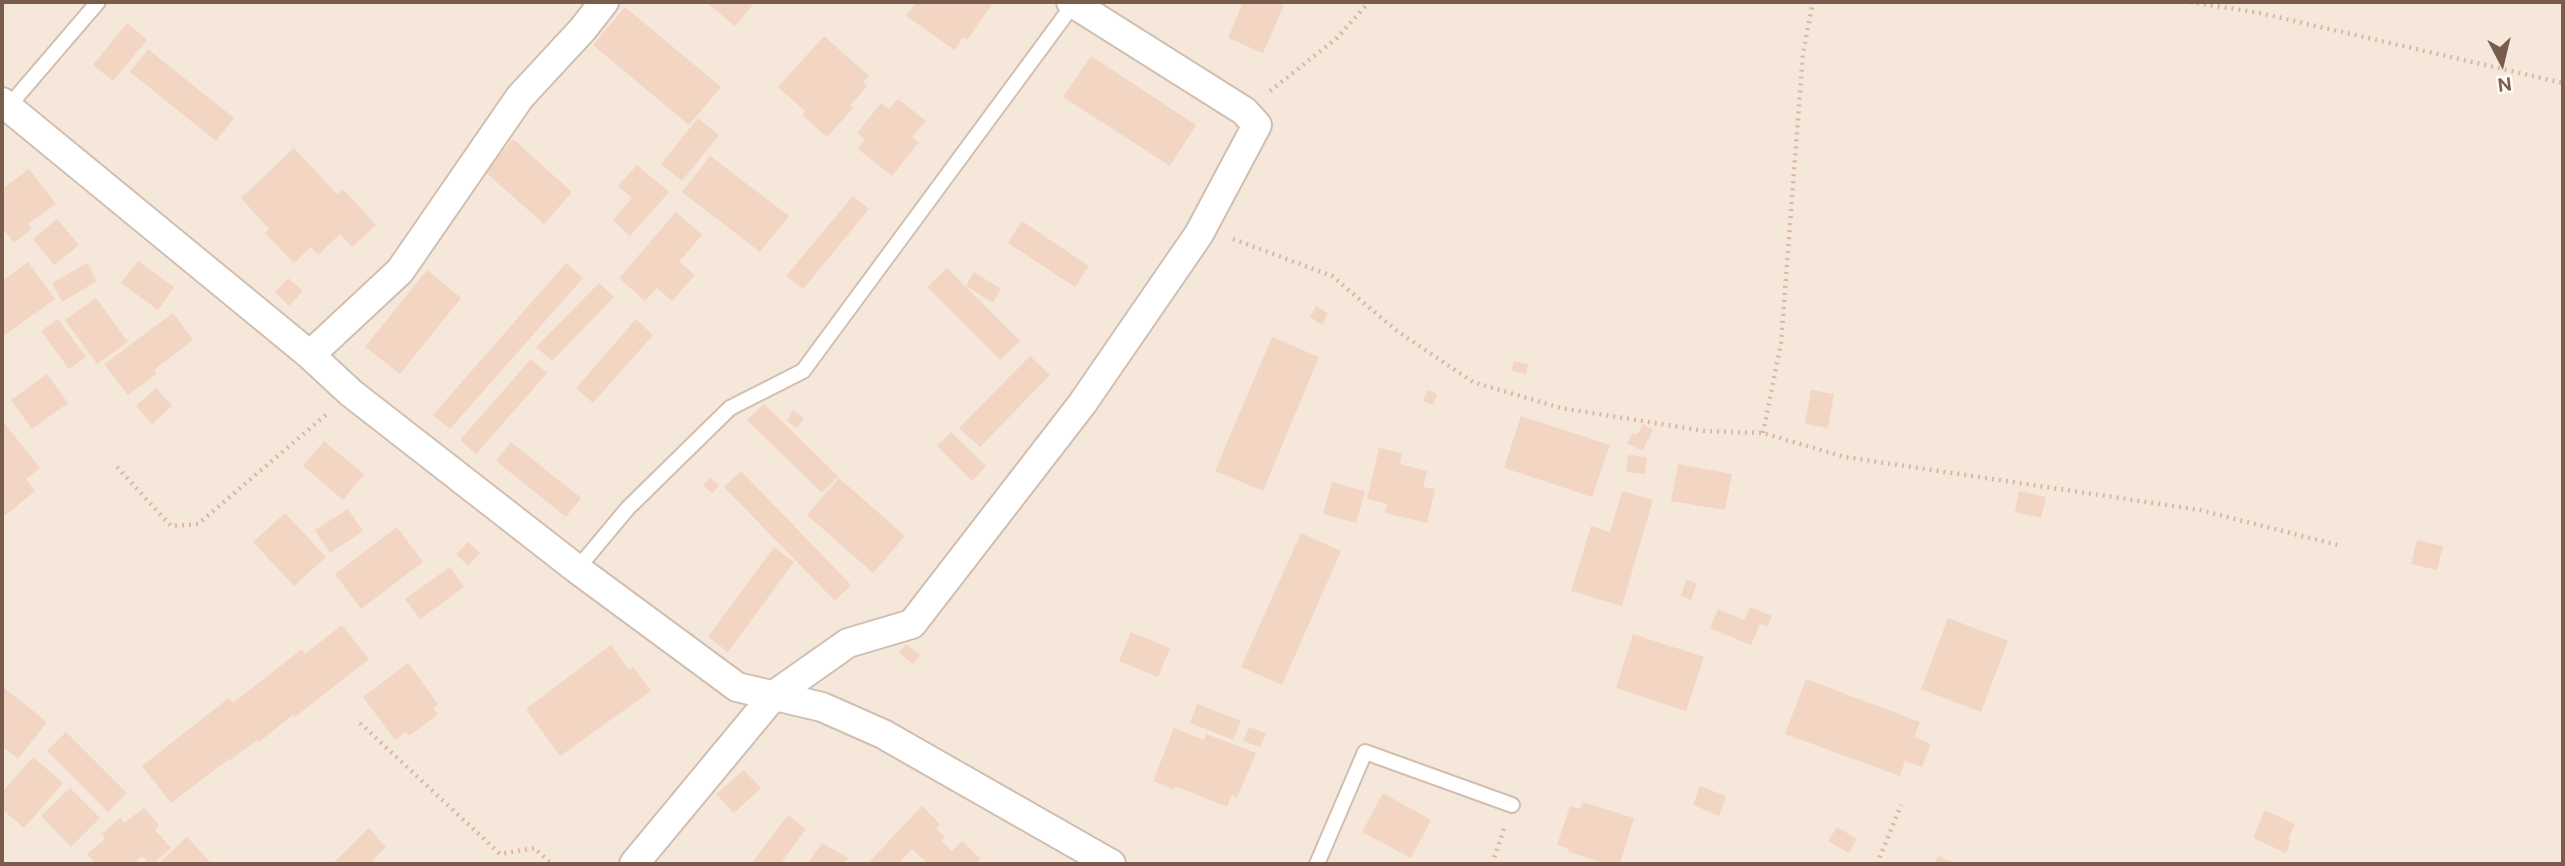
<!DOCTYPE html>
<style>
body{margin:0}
#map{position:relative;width:2565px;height:866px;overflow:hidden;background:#fdf6ec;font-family:"DM Sans",sans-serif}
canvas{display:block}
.frame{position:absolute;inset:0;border:4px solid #7a5c4d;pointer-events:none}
.north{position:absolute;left:2467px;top:28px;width:70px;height:70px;-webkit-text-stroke:5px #fffaf3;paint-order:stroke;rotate:173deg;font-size:19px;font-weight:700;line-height:28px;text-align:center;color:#7a5c4d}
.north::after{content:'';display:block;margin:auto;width:24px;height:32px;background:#7a5c4d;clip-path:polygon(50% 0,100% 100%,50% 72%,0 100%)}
</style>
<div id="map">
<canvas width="2565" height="866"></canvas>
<div class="frame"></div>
<div class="north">N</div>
</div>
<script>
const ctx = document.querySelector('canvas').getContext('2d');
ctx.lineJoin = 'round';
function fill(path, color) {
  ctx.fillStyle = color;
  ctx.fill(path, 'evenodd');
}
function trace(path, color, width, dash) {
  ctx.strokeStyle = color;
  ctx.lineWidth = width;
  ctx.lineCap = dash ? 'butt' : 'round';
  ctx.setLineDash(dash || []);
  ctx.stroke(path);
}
const residential = new Path2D(`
 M2 2H2563V864H2Z`);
const building = new Path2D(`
 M706 2H755L735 26Z
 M916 2H989L992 4 967 40 963 37 955 50 906 16Z
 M1243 2H1275L1284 5 1263 53 1228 38Z
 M625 7 721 87 689 125 593 45Z
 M127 23 147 40 113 81 93 65Z
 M824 36 869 76 863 82 867 86 850 106 853 108 827 137 802 115 805 111 778 87Z
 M148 49 234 118 216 141 130 72Z
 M1091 56 1196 125 1170 166 1063 97Z
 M898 99 926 121 912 137 919 142 892 176 858 149 865 140 857 133 881 103 889 109Z
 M698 118 719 135 682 181 661 164Z
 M513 139 572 192 544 224 485 172Z
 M294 148 337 194 343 189 376 225 352 247 340 234 318 255 311 247 294 263 265 233 269 229 241 198Z
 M710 156 789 216 760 252 682 192Z
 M637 165 669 192 630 236 613 220 632 198 618 186Z
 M29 169 56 204 28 224 32 229 14 243 2 227V189Z
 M853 196 869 209 803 289 786 276Z
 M676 212 702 235 679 262 695 275 672 301 657 288 645 301 619 278Z
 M57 219 79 245 54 265 33 239Z
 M1022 221 1089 266 1075 287 1008 243Z
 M138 261 174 287 158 310 121 283Z
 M28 262 55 299 2 337V281Z
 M87 263 97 281 62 302 52 283Z
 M566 263 583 278 450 429 433 415Z
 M947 268 1020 341 1000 360 927 287Z
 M427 270 461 298 400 374 365 347Z
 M974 272 1001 289 993 303 966 286Z
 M288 278 303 291 289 306 275 292Z
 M599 283 614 297 552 361 536 347Z
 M96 298 128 342 97 364 65 320Z
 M1316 306 1328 313 1322 325 1310 317Z
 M173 313 193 340 154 370 157 374 128 395 104 364Z
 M58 319 86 357 69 369 41 331Z
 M636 319 653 335 593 403 576 388Z
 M1272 337 1319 357 1263 491 1215 471Z
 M1030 356 1050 375 980 447 959 428Z
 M531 359 547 373 476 454 460 440Z
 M1514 361 1528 364 1526 374 1511 371Z
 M47 374 68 403 32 429 11 400Z
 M156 388 172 406 152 424 136 406Z
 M1428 390 1437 394 1433 405 1423 401Z
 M1811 390 1834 394 1828 428 1805 424Z
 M764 404 838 476 822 493 747 420Z
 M793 410 804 418 797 428 787 421Z
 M1521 416 1610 445 1592 497 1504 468Z
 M2 420 40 468 26 479 35 491 2 518Z
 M1643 424 1653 430 1642 451 1627 443 1633 433 1637 435Z
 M951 432 986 466 972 481 937 446Z
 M324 441 364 474 343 500 303 466Z
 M511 442 581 498 566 517 496 461Z
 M1379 448 1402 453 1400 464 1427 471 1423 487 1435 489 1427 523 1385 513 1387 504 1367 499Z
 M1628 455 1647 457 1645 474 1626 472Z
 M1678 464 1732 474 1725 510 1671 501Z
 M741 471 851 585 835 601 724 487Z
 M710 477 719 486 712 493 703 485Z
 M839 478 905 536 873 573 807 515Z
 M1332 482 1365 491 1356 523 1323 514Z
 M1622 491 1653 500 1622 606 1571 591 1591 526 1610 532Z
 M2019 491 2046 497 2041 518 2015 512Z
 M348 509 363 531 330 553 315 530Z
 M285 513 326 557 294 586 253 542Z
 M397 527 423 562 361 609 335 574Z
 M1301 533 1341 551 1282 685 1241 667Z
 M2417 540 2443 546 2437 570 2411 564Z
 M468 542 480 553 468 566 456 554Z
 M774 547 794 562 728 652 708 637Z
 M450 567 464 587 420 619 405 599Z
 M1686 580 1697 583 1691 600 1681 596Z
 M1750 607 1772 616 1767 627 1760 624 1751 645 1710 628 1718 609 1744 620Z
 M1948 618 2008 641 1981 712 1921 689Z
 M342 625 369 659 295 717 293 715 259 742 257 740 230 760 229 759 171 803 142 766 229 698 233 703 302 649 305 654Z
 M1131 632 1170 648 1158 677 1119 661Z
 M1633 634 1704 657 1686 711 1616 688Z
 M906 644 920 655 913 664 899 653Z
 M611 645 629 670 633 667 651 691 560 756 526 709Z
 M408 663 438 704 433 708 438 714 409 736 406 732 395 740 363 697Z
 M1806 679 1920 722 1914 737 1931 744 1922 767 1905 761 1900 776 1785 734Z
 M2 686 47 722 18 759 2 746Z
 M1197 704 1241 721 1233 740 1190 723Z
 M1249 727 1266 733 1260 747 1243 741Z
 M1174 728 1204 740 1206 734 1256 753 1237 798 1232 795 1227 807 1175 786 1174 790 1153 781Z
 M66 732 127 793 108 812 47 751Z
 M33 757 63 783 24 828 2 809V792Z
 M744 770 761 788 734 813 716 794Z
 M1700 786 1726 796 1719 816 1693 805Z
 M70 788 100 818 71 847 41 816Z
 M1383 793 1431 820 1411 858 1362 832Z
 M1583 802 1634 818 1620 864H1608L1568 852 1569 849 1557 845 1570 806 1580 809Z
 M922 806 940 824 936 829 945 837 941 841 952 851 962 841 980 858 975 864H928L912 849 898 864H873L870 861Z
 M144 808 159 825 155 830 171 848 153 864H149L142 856 136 861 139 864H96L87 854 105 839 102 834 120 818 124 823Z
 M2265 810 2295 824 2288 839 2291 840 2286 853 2253 838Z
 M788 815 806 829 780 864H751Z
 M1837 827 1857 839 1849 853 1828 841Z
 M369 828 386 847 369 864H332Z
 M187 837 212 864H158Z
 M822 843 848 858 844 864H807Z
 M1938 856 1957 864H1934Z`);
const path = new Path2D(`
 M2190 2 2260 13 2563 83
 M1270 91 1337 38 1369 2
 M1233 239 1332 276 1397 331 1473 382 1561 408 1705 431 1763 433 1845 457 2200 510 2342 546
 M1763 433 1781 343 1803 53 1813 2
 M117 467 171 526 198 524 327 414
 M360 723 500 854 534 848 552 864
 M1492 864 1504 829
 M1877 864 1901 805`);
const lane = new Path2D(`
 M8 107 98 2
 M577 569 628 508 730 408 803 371 1075 2
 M1317 864 1365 752 1512 805`);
const street = new Path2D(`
 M2 102 310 355 351 393 577 569 737 687 822 707 883 734 1111 864
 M310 355 400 271 520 97 583 29 604 2
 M634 864 774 695 848 643 912 624 1082 404 1199 234 1257 125 1244 111 1071 2`);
fill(residential, '#f5e8da');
fill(building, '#f3d5c3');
trace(lane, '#d1beb0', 18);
trace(street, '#d1beb0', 32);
trace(path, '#d9b8a5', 4.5, [2, 5]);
trace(lane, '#fff', 14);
trace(street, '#fff', 28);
</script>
